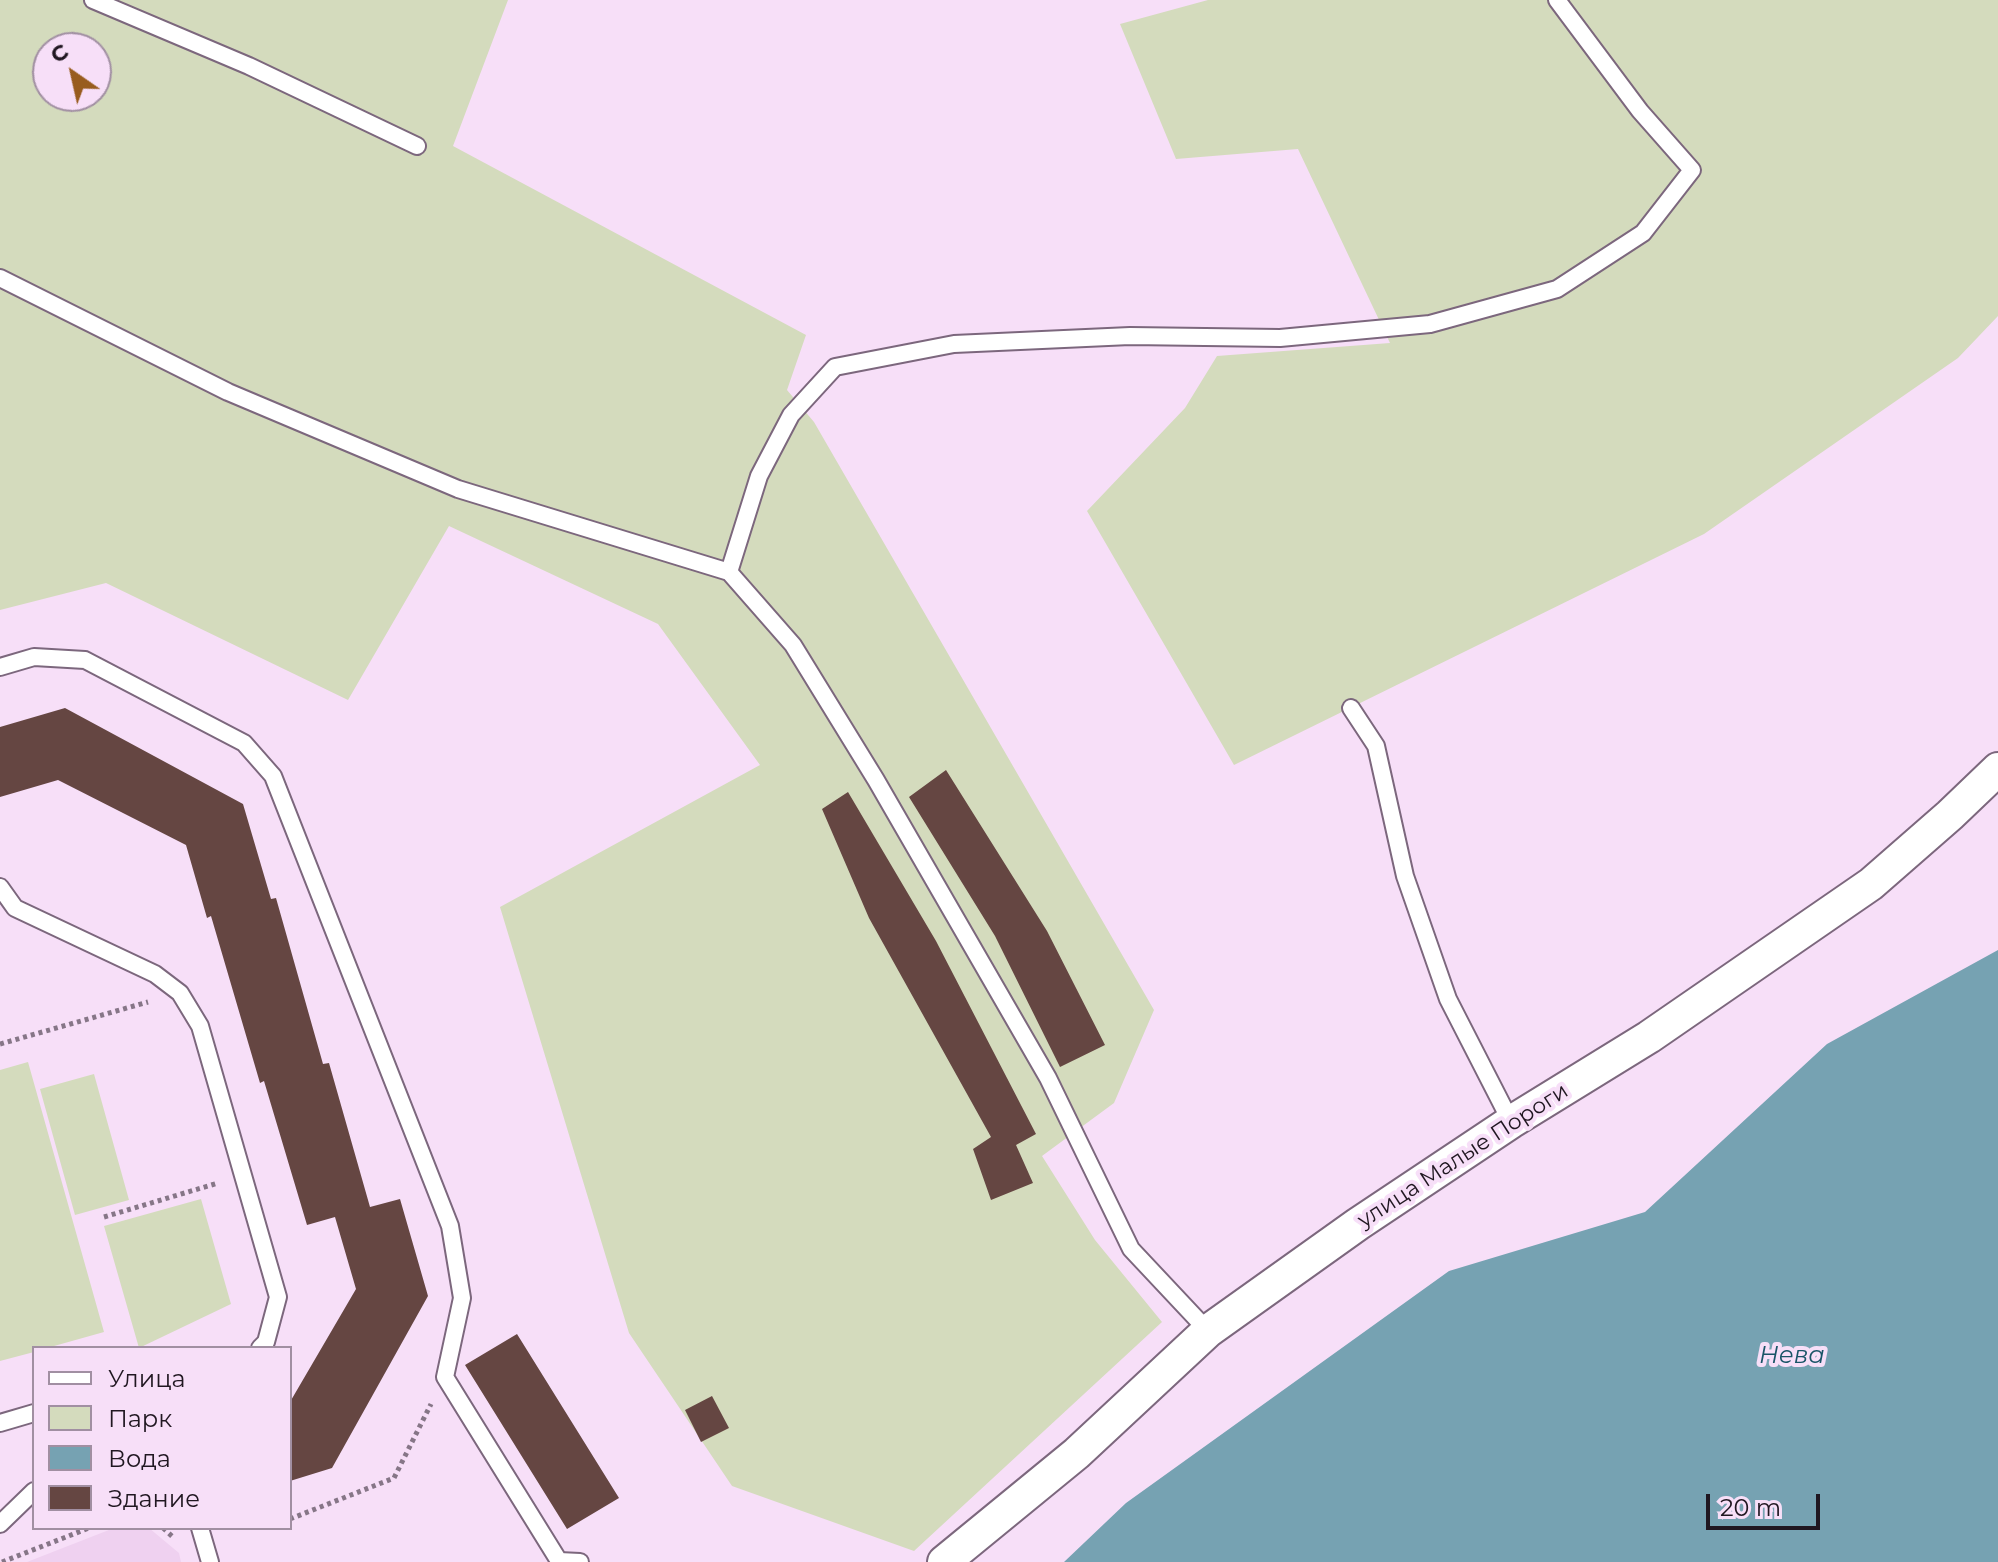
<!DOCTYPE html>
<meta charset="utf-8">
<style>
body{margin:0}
#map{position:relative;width:1998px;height:1562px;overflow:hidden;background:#f7dff8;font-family:Montserrat,sans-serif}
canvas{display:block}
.legend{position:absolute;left:32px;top:1346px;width:260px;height:184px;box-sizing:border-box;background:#f7dff8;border:2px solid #a18fa2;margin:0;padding:10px 14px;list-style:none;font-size:24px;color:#201721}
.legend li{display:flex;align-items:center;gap:16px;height:40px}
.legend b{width:40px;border:2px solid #a18fa2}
.north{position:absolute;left:32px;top:32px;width:80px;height:80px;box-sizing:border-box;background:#f7dff8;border:2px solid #a18fa2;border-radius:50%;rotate:326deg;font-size:22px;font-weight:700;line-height:32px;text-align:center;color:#201721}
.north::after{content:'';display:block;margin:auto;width:28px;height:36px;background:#985c1e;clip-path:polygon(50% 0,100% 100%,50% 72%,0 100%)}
.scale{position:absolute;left:1706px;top:1494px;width:114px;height:36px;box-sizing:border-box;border:4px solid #201721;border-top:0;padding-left:10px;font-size:24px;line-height:28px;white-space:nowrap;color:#201721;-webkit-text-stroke:6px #f7dff8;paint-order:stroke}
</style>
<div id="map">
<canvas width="1998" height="1562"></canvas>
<ul class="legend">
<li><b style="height:10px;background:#fff"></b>Улица</li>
<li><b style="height:22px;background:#d4dbbd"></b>Парк</li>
<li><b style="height:22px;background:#76a2b2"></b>Вода</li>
<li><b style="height:22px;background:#654642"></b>Здание</li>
</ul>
<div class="north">С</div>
<div class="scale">20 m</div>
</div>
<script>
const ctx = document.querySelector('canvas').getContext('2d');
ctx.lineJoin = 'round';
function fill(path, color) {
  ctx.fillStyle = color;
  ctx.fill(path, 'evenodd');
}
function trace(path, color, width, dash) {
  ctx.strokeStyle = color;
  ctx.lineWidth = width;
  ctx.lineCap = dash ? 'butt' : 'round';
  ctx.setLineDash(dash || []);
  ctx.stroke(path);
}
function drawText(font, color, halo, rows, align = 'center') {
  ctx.font = font + ' Montserrat,sans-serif';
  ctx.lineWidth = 8;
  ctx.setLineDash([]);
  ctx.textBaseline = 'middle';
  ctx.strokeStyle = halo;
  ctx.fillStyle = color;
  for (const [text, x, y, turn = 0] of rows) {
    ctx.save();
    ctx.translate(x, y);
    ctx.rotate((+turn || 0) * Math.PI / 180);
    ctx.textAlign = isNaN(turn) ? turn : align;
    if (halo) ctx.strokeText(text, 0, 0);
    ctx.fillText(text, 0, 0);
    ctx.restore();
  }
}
const built = new Path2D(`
 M114 1528H149L179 1553 181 1562H27Z`);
const green = new Path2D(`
 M0 0H508L453 146 806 335 787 390 814 422 1154 1010 1114 1103 1042 1156 1095 1240 1162 1322 914 1551 732 1486 629 1333 500 907 760 765 658 624 449 526 348 700 106 583 0 610ZM48 48H96V96H48Z
 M1208 0H1998V316L1958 358 1704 534 1234 765 1087 511 1185 408 1217 356 1390 343 1298 149 1176 159 1120 24Z
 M28 1062 104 1332 47 1348H34V1352L0 1361V1070Z
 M94 1074 129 1200 75 1215 40 1089Z
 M201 1199 231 1304 139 1348 104 1226Z`);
const water = new Path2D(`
 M1998 950V1562H1064L1126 1503 1449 1271 1645 1212 1827 1044Z`);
const building = new Path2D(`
 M65 708 243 804 271 899 276 898 323 1064 329 1063 370 1207 400 1199 428 1296 332 1468 290 1481V1402L356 1289 335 1217 307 1225 264 1081 260 1083 211 916 207 918 186 845 58 780 0 797V727Z
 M946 770 1047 931 1105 1045 1060 1067 995 936 909 797Z
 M848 792 936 941 1036 1134 1016 1145 1033 1183 991 1200 973 1149 991 1137 869 918 822 809Z
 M517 1334 619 1498 567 1529 465 1365Z
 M712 1396 729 1428 701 1442 685 1410Z`);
const path = new Path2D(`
 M0 1044 148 1002
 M104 1217 218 1183
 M290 1519 394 1478 431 1404
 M163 1528 174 1538
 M2 1562 89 1528`);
const lane = new Path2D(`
 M93 0 249 66 417 146
 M0 278 228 392 458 489 729 572 793 645 876 780 1048 1078 1131 1249 1208 1331
 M729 572 759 476 791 415 835 367 954 344 1130 336 1280 338 1430 324 1557 289 1643 233 1692 170 1640 111 1557 0
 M0 667 34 657 85 660 244 743 273 776 450 1226 462 1298 445 1377 559 1561 580 1562
 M1351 708 1376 746 1405 876 1448 999 1511 1122
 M0 887 15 908 155 974 180 993 200 1026 278 1297 266 1342 260 1348
 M0 1423 34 1413
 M0 1524 34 1491
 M200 1528 210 1562`);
const street = new Path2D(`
 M944 1562 1077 1453 1208 1331 1358 1224 1511 1122 1649 1037 1871 884 1950 815 1998 769`);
const streetNames = [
 ["улица Малые Пороги",1463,1156,-33]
];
const waterNames = [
 ["Нева",1792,1356]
];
fill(built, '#efd1f0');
fill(green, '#d4dbbd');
fill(water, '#76a2b2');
fill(building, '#654642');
trace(lane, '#7c677d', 20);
trace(street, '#7c677d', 36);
trace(path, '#867687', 5, [4, 4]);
trace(lane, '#fff', 16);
trace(street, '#fff', 32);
drawText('22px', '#201721', '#f7dff8', streetNames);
drawText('italic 24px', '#195467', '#f7dff8', waterNames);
</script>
